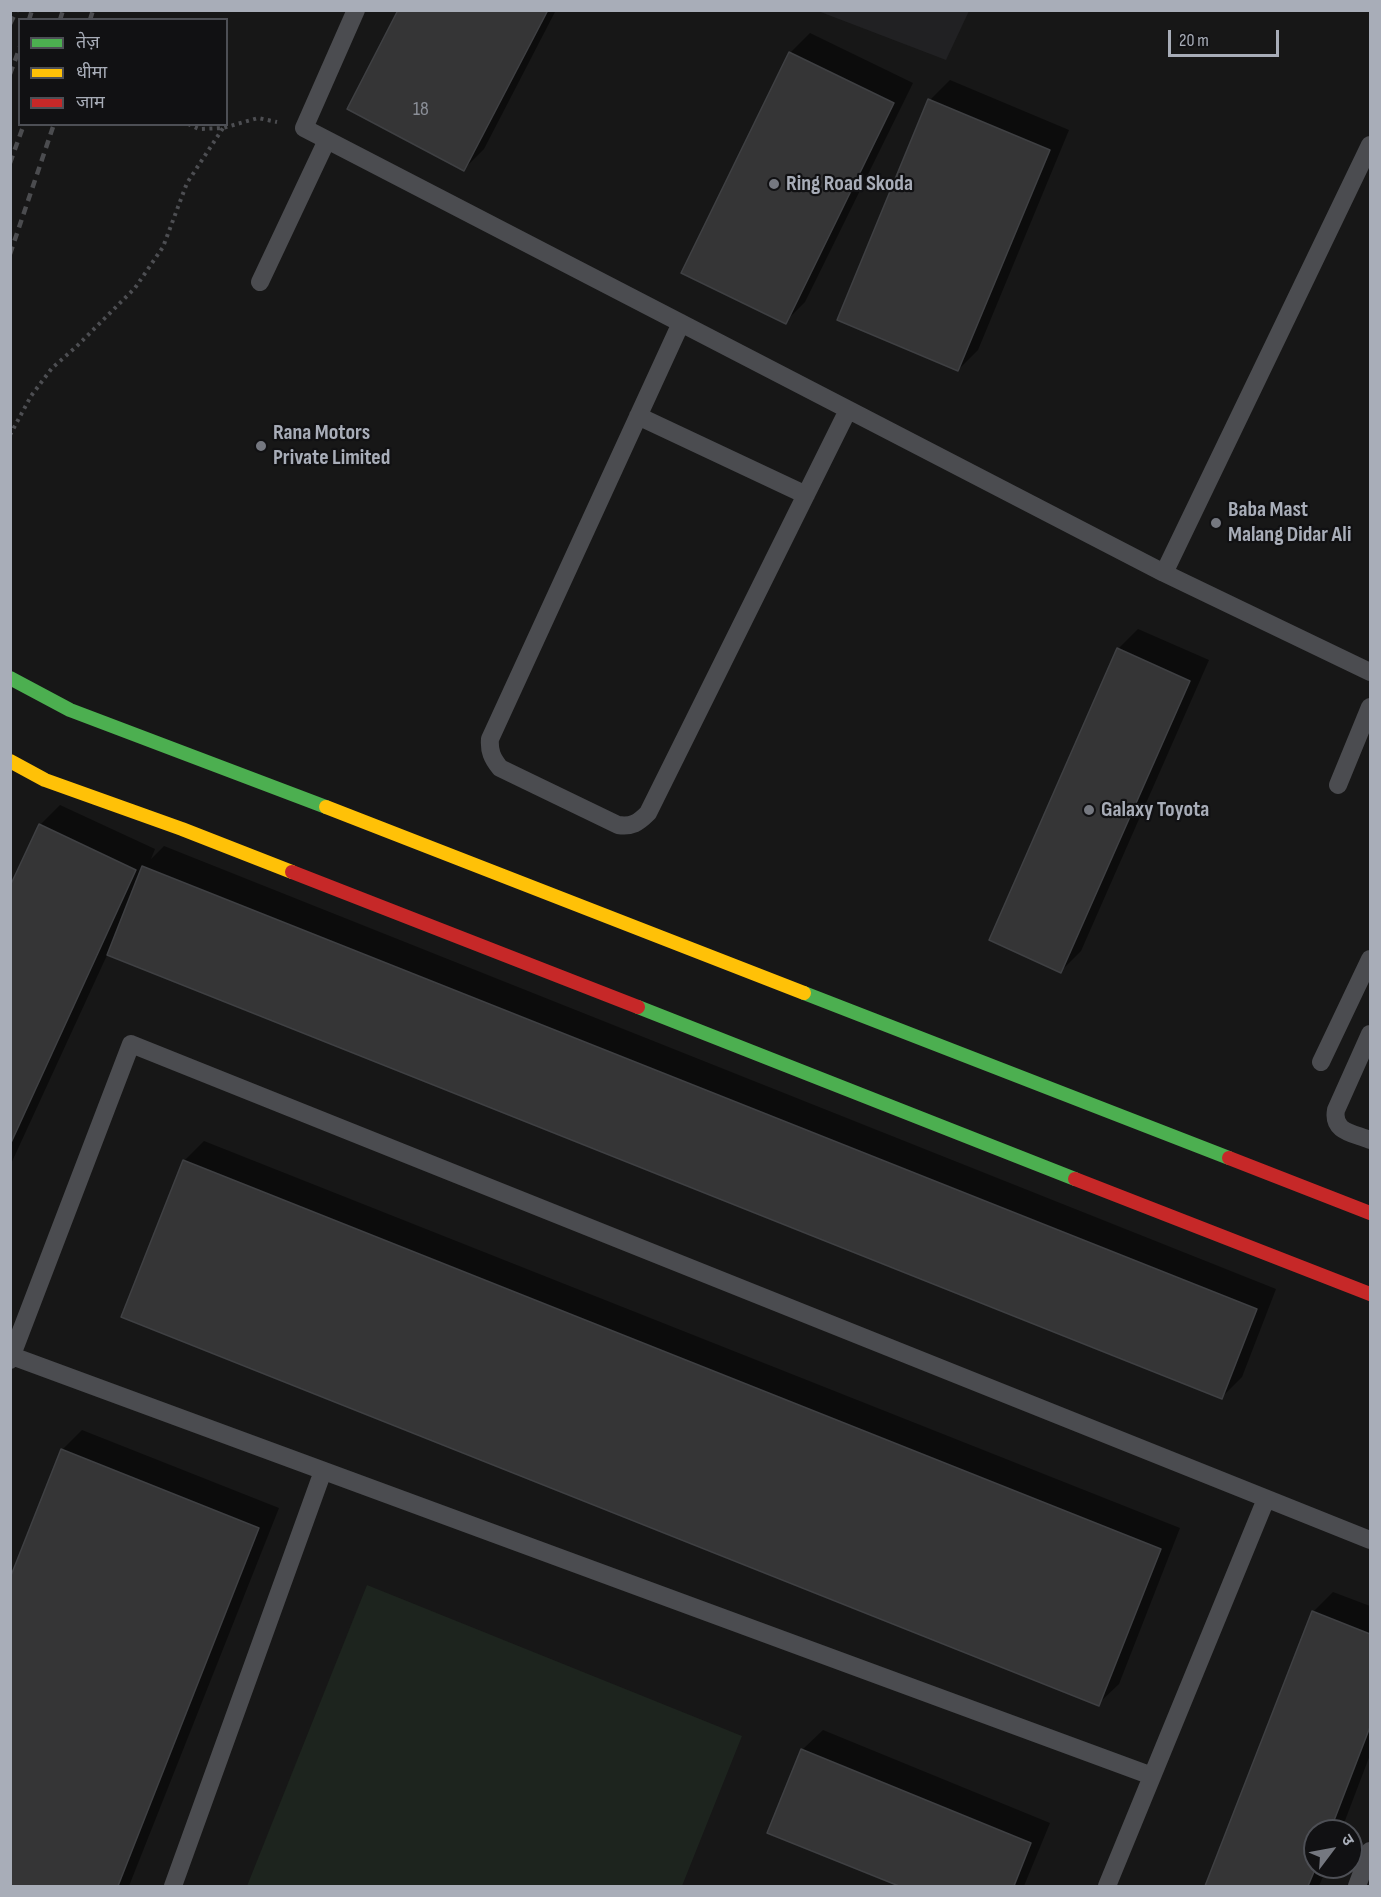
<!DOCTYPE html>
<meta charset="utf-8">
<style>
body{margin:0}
#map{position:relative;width:1381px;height:1897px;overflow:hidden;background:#171717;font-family:"Sofia Sans Condensed","Noto Sans Devanagari",sans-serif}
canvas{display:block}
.frame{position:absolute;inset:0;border:12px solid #a8adb8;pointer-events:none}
.legend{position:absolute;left:18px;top:18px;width:210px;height:108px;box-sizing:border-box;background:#111113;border:2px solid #4d4f55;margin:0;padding:8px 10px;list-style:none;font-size:18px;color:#a8adb8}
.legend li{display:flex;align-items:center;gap:12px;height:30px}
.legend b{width:30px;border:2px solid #4d4f55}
.north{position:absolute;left:1303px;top:1819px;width:60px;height:60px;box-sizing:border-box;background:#111113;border:2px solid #4d4f55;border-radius:50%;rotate:58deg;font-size:16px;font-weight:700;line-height:24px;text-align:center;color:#a8adb8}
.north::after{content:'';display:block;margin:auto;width:21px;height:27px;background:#757880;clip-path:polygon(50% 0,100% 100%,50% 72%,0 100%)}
.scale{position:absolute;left:1168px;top:30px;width:111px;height:27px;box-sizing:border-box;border:3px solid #a8adb8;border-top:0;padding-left:8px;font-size:18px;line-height:21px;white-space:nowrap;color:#a8adb8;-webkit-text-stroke:4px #111113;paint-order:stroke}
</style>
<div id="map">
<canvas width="1381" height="1897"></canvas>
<div class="frame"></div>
<ul class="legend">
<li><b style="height:8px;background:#4caf50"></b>तेज़</li>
<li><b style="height:8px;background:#ffc107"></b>धीमा</li>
<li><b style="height:8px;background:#c62828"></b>जाम</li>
</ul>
<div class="north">उ</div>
<div class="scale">20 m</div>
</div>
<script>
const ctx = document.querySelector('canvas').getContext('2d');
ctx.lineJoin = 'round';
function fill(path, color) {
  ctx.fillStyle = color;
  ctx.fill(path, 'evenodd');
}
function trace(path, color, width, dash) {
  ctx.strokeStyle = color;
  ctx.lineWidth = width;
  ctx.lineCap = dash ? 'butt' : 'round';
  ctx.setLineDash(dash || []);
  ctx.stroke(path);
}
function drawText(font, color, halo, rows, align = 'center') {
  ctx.font = font + ' "Sofia Sans Condensed",sans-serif';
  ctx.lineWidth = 4.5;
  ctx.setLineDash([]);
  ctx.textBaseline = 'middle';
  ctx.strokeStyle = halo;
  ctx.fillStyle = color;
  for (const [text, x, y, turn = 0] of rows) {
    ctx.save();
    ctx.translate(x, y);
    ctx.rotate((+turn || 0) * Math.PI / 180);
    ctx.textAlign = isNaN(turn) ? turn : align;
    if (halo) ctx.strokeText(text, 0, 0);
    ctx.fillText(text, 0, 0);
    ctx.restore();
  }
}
const built = new Path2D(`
 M818 11 969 10V11L946 60Z`);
const green = new Path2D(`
 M367 1585 742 1736 682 1886H247Z`);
const shadow = new Path2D(`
 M400 10H556L484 149 464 169Z
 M810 33 913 83 805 302 785 322 790 53Z
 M950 80 1069 130 978 350 958 370 930 100Z
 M1138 629 1209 660 1081 951 1061 971 1118 649Z
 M60 805 155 849 151 859 164 846 1276 1289 1242 1377 1222 1397 108 953 10 1166V890L40 825Z
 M204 1141 1180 1528 1119 1684 1098 1704 184 1161Z
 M82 1430 279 1508 129 1886H10V1582L62 1450Z
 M1333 1592 1370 1606V1755L1341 1831H1315V1867H1327L1319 1886H1206L1313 1612Z
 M823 1730 1050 1823 1024 1886H903L769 1832 802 1750Z`);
const building = new Path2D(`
 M398 10H548L464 171 347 109Z
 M789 52 894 103 786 324 681 273Z
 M928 99 1050 150 958 371 837 320Z
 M1117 648 1190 681 1061 973 989 940Z
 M39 824 136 870 10 1145V886Z
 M142 866 1257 1309 1222 1399 107 955Z
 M183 1160 1161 1549 1099 1706 121 1317Z
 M61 1449 259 1528 118 1886H10V1578Z
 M1312 1611 1370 1634V1727L1330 1831H1315L1316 1867 1308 1886H1205Z
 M801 1749 1031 1843 1014 1886H899L767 1833Z`);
const path = new Path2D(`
 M188 124 199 129 223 128 258 118 277 122
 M10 435 31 396 52 368 76 347 135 288 163 247 187 183 223 128`);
const lane = new Path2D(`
 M356 10 304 128 1164 573 1370 672
 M260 282 327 140
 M681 323 490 739C489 751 492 758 500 768L618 825C632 827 638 823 648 813L848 410
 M638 416 806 495
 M1164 573 1370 145
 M1338 785 1370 707
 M1370 1034 1336 1110C1332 1132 1353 1133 1370 1140
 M1321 1062 1370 959
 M12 1356 1152 1776
 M10 1360 131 1044 1370 1540
 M173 1886 323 1471
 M1107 1886 1266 1499
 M1357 1886 1370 1851`);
const fast = new Path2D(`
 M10 678 70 710 326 807
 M804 993 1229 1158
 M638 1007 1075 1179`);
const slow = new Path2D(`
 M10 761 45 780 182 829 292 872
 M326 807 804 993`);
const jam = new Path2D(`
 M292 872 638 1007
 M1229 1158 1370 1213
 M1075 1179 1370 1294`);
const rail = new Path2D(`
 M29 20 32 10
 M60 20 63 10
 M90 20 93 10
 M10 24 17 10
 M10 74 20 47
 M10 163 24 124
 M10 254 54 124`);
const markers = [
 [774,184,6,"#757880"],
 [261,446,6,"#757880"],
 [1216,523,6,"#757880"],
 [1089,810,6,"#757880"]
];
const numberNames = [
 ["18",421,110]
];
const poiNames = [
 ["Ring Road Skoda",786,184],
 ["Rana Motors",273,433],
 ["Private Limited",273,458],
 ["Baba Mast",1228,510],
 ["Malang Didar Ali",1228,535],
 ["Galaxy Toyota",1101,810]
];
fill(built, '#212123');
fill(green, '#1d241e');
fill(shadow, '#0007');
fill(building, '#353536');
trace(building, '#3f4043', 1.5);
trace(path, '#4d4e52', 4, [3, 4.5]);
trace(lane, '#4b4c50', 18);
trace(fast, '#4caf50', 14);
trace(slow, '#ffc107', 14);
trace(jam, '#c62828', 14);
trace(rail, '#4b4c4f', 4.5, [8, 6]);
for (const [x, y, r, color] of markers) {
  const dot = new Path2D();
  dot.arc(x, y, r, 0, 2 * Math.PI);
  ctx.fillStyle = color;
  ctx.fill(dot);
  trace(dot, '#111113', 2);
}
drawText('20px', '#8b8f98', null, numberNames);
drawText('bold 22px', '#a8adb8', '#111113', poiNames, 'left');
</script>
